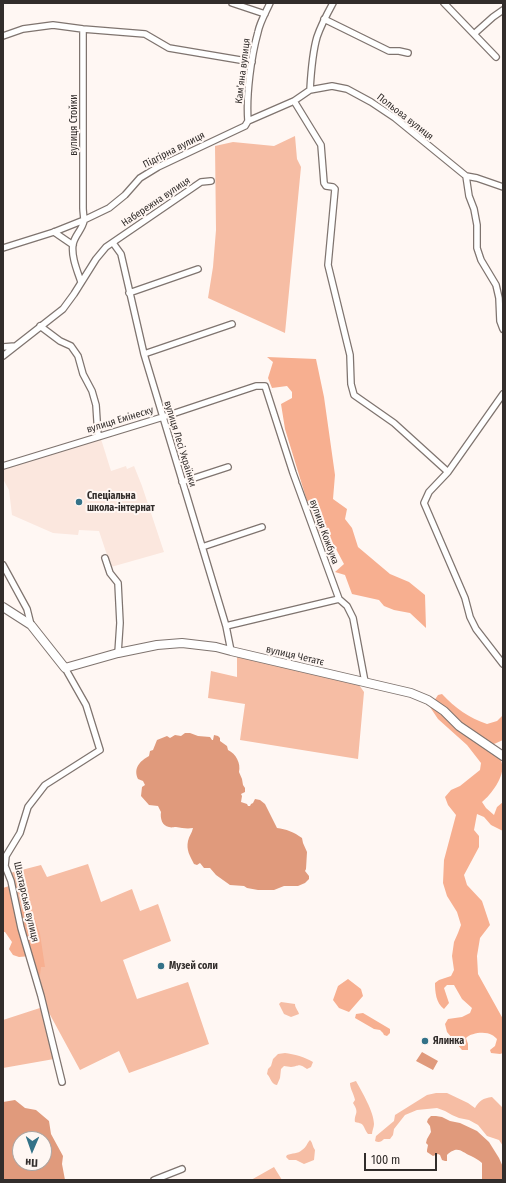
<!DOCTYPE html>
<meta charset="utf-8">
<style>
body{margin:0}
#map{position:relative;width:506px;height:1183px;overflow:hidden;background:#fff7f3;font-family:"Fira Sans Condensed",sans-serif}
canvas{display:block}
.frame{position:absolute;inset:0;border:4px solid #322d2b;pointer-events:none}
.north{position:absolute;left:12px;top:1131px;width:40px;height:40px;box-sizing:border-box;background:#fff7f3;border:1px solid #ada6a3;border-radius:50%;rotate:182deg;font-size:11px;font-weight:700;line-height:16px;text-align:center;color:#322d2b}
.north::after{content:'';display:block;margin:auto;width:14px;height:18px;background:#347288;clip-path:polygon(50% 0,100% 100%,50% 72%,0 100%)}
.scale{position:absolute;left:364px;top:1153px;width:73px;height:18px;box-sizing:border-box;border:2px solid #322d2b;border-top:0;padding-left:5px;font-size:12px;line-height:14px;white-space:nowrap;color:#322d2b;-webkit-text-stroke:3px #fff7f3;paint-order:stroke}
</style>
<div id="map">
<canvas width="506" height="1183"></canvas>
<div class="frame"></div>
<div class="north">Пн</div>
<div class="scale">100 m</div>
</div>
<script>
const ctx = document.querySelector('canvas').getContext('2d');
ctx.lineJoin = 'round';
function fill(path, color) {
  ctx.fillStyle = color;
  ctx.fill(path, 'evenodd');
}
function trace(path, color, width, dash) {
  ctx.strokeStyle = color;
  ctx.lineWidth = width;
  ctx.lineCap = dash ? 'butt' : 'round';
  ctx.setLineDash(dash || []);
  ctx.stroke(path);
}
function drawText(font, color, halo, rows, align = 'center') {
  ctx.font = font + ' "Fira Sans Condensed",sans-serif';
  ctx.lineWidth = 4;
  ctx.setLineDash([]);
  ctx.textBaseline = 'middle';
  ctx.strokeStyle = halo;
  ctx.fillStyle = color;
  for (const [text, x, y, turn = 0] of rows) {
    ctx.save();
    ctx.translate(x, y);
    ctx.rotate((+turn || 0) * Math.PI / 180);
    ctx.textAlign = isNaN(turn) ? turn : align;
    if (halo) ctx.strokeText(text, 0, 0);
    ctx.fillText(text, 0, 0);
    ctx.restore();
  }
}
const built = new Path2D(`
 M101 439 111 471 126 466 127 469 134 466 142 486 164 552 111 567 99 531 79 530 78 535 53 533 12 515 9 490 3 479V469Z`);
const green = new Path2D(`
 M295 136 297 159 301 167 285 333 208 298 213 267 216 230 215 146 233 142 274 146Z
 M237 653 357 682 364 692 358 759 240 740 245 704 208 698 211 671 237 677Z
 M88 864 101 902 132 889 140 911 158 904 171 941 123 960 137 999 188 982 209 1044 129 1073 119 1051 80 1070 48 1011 43 1013 54 1059 3 1068V1020L46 1006 10 873 41 865 47 877Z
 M281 1002 295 1004C295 1008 298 1010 299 1014L291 1017 284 1014 279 1004Z
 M285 1053C294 1054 305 1057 313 1062L311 1067 307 1069C298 1063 300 1066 291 1067 289 1067 286 1066 284 1066L281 1069 280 1078 277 1085C271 1084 271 1078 267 1074L268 1069 271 1066 273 1059 278 1054Z
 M356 1081C362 1092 374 1112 374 1124 374 1127 372 1131 372 1134H368C362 1126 366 1124 355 1122 354 1113 360 1114 353 1103L355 1100C354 1094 350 1089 350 1083Z
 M436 1093H447L468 1103 475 1108C479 1101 483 1098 492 1097L503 1108V1146L499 1140 487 1136 478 1125 469 1120 459 1118 452 1115 445 1111 437 1108 417 1110 405 1115 394 1129 393 1135 390 1139H384C381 1142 379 1143 375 1141L376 1136 394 1121 395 1115 427 1095Z
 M310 1140C313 1143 312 1146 315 1150L314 1160 304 1164 296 1160H289L286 1157 287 1155C292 1153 298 1154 302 1150 306 1148 307 1143 310 1140Z
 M274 1167 282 1180H251Z`);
const forest = new Path2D(`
 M267 357 316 359 324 397 335 475 333 499 347 509 345 519 352 528 358 547 390 574 409 582 425 595 426 628 410 613 394 610 384 606 379 600 352 594 345 575 335 572 344 564 328 534H320L311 510 316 504 307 501 285 429 281 404 292 398V392L287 386 272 388 268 378 273 362Z
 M442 694C455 708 469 718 487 724L497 721 503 715V740L494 744 491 748C496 753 501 757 502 764 505 776 491 795 482 802L486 808 494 815 497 807 503 802V831L491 825 484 817 477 814 474 830 479 836V847L464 875 467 885 482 901 490 925 480 938 477 956 478 974 503 1019V1053L500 1054 491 1053 490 1050 495 1046 497 1039C495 1037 494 1036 492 1035 485 1031 471 1033 466 1038L468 1044V1050H462L447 1032 445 1024 448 1019 462 1017 470 1013 472 1008 462 999 454 985H447L444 988 449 1003 444 1009C436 1003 435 992 435 983L439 980 451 976 454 970 452 956 454 942 458 933 461 925 457 912 447 896 443 883 444 860 456 815 448 805 445 797 451 790 460 786 480 770 481 763 467 745 438 719 430 707 438 695Z
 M9 886 14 901 15 911 31 909 40 934 45 967H41L40 975 37 978 31 956 19 957 13 955 9 949 12 942 5 932H3V888Z
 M348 979 361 989 363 996 349 1012 339 1008 333 1000 338 986Z
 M363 1013 390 1029V1033L387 1036 384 1035 383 1033 380 1030 374 1029 355 1018 356 1014Z`);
const water = new Path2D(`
 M185 733H190L198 736 210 737 212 740H213L214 735 218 736 220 738V741L227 746 228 750C236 754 241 763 239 772L242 779 243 785 245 788V792L241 794 242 796 241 802 247 804 248 806H250L251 804 253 803 255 799 260 800 265 804 277 828C286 829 294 832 302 838L303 843 307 852 306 869 305 871 309 876V879L305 883 298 886H284L274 890H258L247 888 244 886 230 885 216 875 210 868H204L200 863 197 865 194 864C190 856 186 850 188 841 189 836 192 833 193 828 187 829 182 828 176 827 173 827 172 828 169 827 162 826 160 818 161 812L158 806 149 805 141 796 142 787 145 785 143 781 138 779C133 768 140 761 149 756L150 751 153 750 157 740 167 736 170 738 175 735 181 736Z
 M422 1052 438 1061 433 1070 416 1061Z
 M15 1100 25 1108 36 1110 49 1121 51 1134 63 1156 62 1164 65 1180H3V1102ZM20 1139H44V1163H20Z
 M431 1116H436L442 1117 450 1121 460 1123 477 1131 489 1142 499 1158 503 1167V1180H482V1163C479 1160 475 1158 471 1156 461 1152 458 1145 447 1155V1161H445L442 1160 440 1155 438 1154 433 1156 427 1152V1150L428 1145 426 1143 427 1139 431 1132 430 1126 427 1122 428 1119Z`);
const street = new Path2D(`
 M232 3 265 14
 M444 3 496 57
 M324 19 389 51H399L408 53
 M474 34 493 17 503 10
 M3 36 23 29 53 25 83 29 145 34 169 48 252 62
 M310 90C311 73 312 54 317 37 321 25 327 14 333 3
 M294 101 321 145 324 183 326 186 333 187 335 189 328 265 350 355 351 384 354 395 394 423 448 472
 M248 121 294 101 310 90 332 86 347 89 371 102 395 118 466 176 477 178 503 187
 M248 121C246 95 251 57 258 32 260 22 266 12 270 3
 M466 176 469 196 474 209 477 225V248L481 260 496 285 499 298 500 321 503 329
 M54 232 73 245
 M113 243 121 254 144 354 226 626 231 651
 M3 248 54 232 84 220 109 208 125 195 140 178 158 167 245 126 248 121
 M81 282C77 270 71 256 73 244 75 235 82 230 84 221 84 217 83 212 83 208V29
 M129 293 198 269
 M40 326 60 341 71 346 78 356 83 374 92 391 96 405 98 436
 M3 347 15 346
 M144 354 232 324
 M3 356 63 309 74 294 96 259 106 247 201 182 211 181
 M503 394 448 472 429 492 424 503 465 598 470 617 476 629 503 664
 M3 466 163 417 256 386H265L293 473 339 599 347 606 353 618 365 682
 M182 482 228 467
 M202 547 262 527
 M105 558 110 573 118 583 120 623 118 653
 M3 565 27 609 31 625
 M226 626 339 599
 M62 1082 41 996 21 928 11 881 5 866 6 856 20 833 28 807 45 785 100 750 86 705 65 668
 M154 1180 182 1169`);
const secondary = new Path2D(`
 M3 607 31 625 65 668 118 653 157 645 182 643 216 647 231 651 411 693 428 700 444 711 459 726 503 756`);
const markers = [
 [79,502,4,"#347288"],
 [161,966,4,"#347288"],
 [425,1041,4,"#347288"]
];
const streetNames = [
 ["Камʼяна вулиця",243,71,-83],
 ["Польова вулиця",405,117,38],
 ["вулиця Стойки",74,125,-90],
 ["Підгірна вулиця",174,150,-27],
 ["Набережна вулиця",156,202,-34],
 ["вулиця Емінеску",120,420,-17],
 ["вулиця Лесі Українки",180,444,73],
 ["вулиця Кожбука",324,532,70],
 ["вулиця Четатє",295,656,13],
 ["Шахтарська вулиця",26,902,77]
];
const poiNames = [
 ["Спеціальна",87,496],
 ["школа-інтернат",87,508],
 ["Музей соли",169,966],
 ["Ялинка",433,1041]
];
fill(built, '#fbe7de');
fill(green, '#f6bda4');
fill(forest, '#f7af90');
fill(water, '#e09a7c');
trace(street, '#7f746f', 8);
trace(secondary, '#7f746f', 10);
trace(street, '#fff', 5.5);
trace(secondary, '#fff', 8);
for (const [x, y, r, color] of markers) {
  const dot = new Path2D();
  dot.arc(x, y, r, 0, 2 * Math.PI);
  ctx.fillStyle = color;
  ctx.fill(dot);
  trace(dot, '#fff7f3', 1.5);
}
drawText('10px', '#322d2b', '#fff7f3', streetNames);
drawText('bold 10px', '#322d2b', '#fff7f3', poiNames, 'left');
</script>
